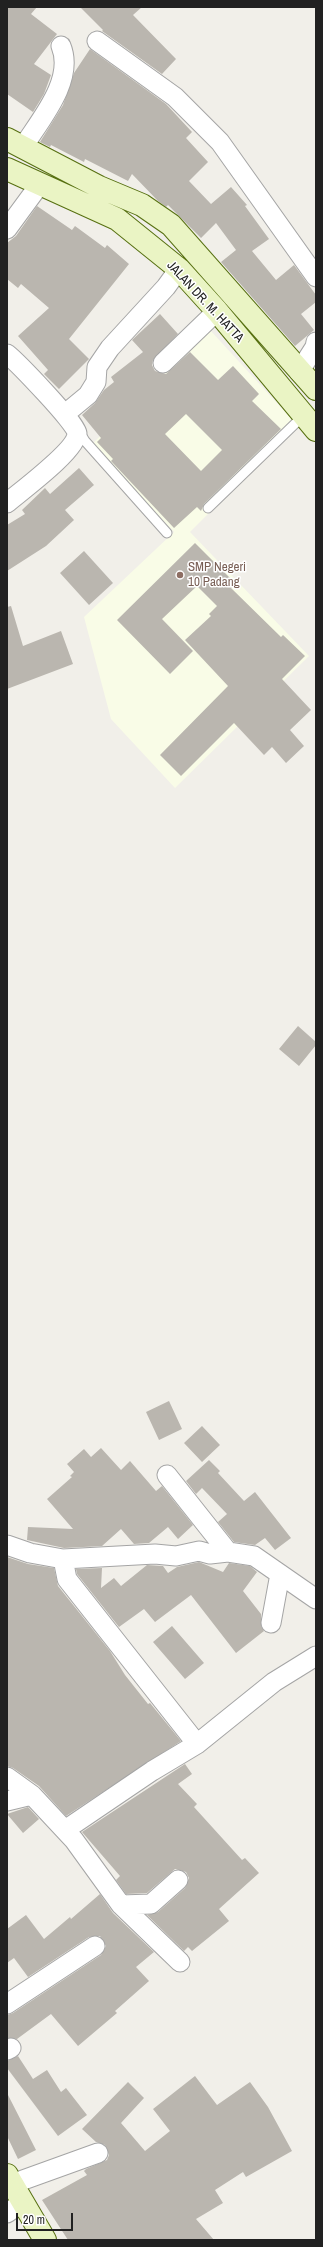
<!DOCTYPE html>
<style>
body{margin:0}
#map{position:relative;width:323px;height:2247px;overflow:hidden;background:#f1efe9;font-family:"Archivo Narrow",sans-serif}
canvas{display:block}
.frame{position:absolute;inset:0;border:8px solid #212121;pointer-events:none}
.scale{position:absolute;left:16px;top:2213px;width:57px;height:18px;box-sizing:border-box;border:2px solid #212121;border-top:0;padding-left:5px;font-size:12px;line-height:14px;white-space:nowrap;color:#212121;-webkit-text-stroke:3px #fff;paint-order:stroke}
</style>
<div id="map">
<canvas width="323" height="2247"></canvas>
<div class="frame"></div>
<div class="scale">20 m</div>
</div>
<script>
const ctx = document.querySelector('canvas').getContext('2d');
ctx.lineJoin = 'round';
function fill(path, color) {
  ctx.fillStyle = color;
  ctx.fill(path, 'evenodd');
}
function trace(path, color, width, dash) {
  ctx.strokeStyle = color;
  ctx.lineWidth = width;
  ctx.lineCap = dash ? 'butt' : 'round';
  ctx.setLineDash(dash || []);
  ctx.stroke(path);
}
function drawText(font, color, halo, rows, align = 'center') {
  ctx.font = font + ' "Archivo Narrow",sans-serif';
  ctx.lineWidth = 3;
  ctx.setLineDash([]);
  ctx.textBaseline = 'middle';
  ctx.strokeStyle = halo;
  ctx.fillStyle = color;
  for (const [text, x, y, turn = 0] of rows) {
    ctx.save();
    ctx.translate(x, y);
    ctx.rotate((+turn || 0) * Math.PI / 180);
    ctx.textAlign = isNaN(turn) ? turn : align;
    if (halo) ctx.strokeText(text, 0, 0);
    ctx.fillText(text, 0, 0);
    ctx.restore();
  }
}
const education = new Path2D(`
 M210 330 297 425 190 532 309 656 175 788 111 719 84 617 174 532 92 444Z`);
const building = new Path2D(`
 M7 7H37L31 14 57 34 34 64 51 75 44 94 33 112 7 94Z
 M80 7H142L133 15 176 59 162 74 102 31 103 30Z
 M90 49 166 104 192 132 186 138 208 162 189 181 211 204 231 187 247 205 245 206 269 239 252 251 276 280 294 265 316 295V302L301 314 314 330 295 346 221 262 236 250 216 223 201 238 168 205 166 207 158 201 132 174 128 181 85 159 84 162 51 145 50 147 40 142 63 105 74 73Z
 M37 206 72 230 75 226 105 248 107 245 129 264 69 339 89 359 59 389 44 374 48 370 18 336 49 308 21 284 18 288 7 279V243L16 236Z
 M160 314 178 334 153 360 152 365 155 371 166 374 190 352 218 380 233 366 259 394 252 401 281 429 204 504 201 511 197 507 174 528 111 461 113 459 97 442 101 438 82 415 95 403 104 390 114 382 111 377 143 352 132 340ZM186 414 222 450 201 471 165 434Z
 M79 468 94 485 65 510 74 520 46 546 7 571V525L25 514 22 510 45 488 50 494Z
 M195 543 236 584 231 588 281 637 283 635 305 656 282 679 311 710 290 730 304 746 286 763 272 747 264 755 234 723 181 776 160 755 228 686 185 640 211 616 209 614 217 606 197 586 162 619 193 651 170 674 117 620Z
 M84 551 113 583 89 605 60 573Z
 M11 606 23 646 61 631 73 664 7 689V607Z
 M298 1026 316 1042V1045L299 1066 279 1049Z
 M169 1401 182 1429 159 1440 146 1412Z
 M202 1426 220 1445 202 1462 184 1443Z
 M101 1448 121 1470 130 1461 156 1491 162 1486 193 1525 178 1539 168 1527 149 1543 134 1544 121 1529 102 1546 64 1548 27 1540 28 1527 73 1529 47 1499 72 1477 70 1476 74 1472 67 1464 84 1449 91 1457Z
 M209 1460 220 1471 218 1473 244 1501 255 1492 291 1538 275 1550 265 1538 255 1545 234 1542 218 1522 227 1514 202 1488 196 1494 186 1481Z
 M7 1557 28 1564 54 1568 58 1586 110 1651 125 1675 148 1704 150 1703 181 1741 66 1816 39 1786 13 1768 7 1766Z
 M199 1562 223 1572 229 1563 250 1566 257 1572 243 1591 261 1614V1626L264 1631 236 1653 191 1595 155 1622 144 1609 119 1627 77 1574 76 1569 102 1568 101 1588 114 1578 121 1586 147 1565 163 1566 168 1573 177 1567Z
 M172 1626 204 1663 185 1679 153 1642Z
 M185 1764 192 1774 178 1784 197 1804 194 1807 242 1860 245 1858 259 1873 219 1909 229 1921 192 1951 188 1947 184 1951 147 1915 158 1912 185 1888 189 1878 186 1872 175 1869 147 1893 126 1894 116 1880 120 1876 82 1832Z
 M28 1807 39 1819 23 1833 7 1814Z
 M100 1894 113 1913 154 1952 136 1967 149 1981 115 2011 117 2013 78 2046 51 2014 17 2039 7 2038V2015L13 2013 101 1955 106 1946 100 1936 89 1937 28 1977 14 1958 7 1963V1929L26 1915 44 1939 70 1917 71 1919Z
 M18 2056 33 2079 47 2070 61 2092 66 2088 87 2115 58 2136 7 2068V2061Z
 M195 2076 217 2105 250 2082 268 2107 292 2151 246 2177 243 2172 215 2190 223 2203 196 2219 214 2240H68L42 2200 87 2175 84 2171 86 2169 107 2160 109 2155 105 2145 96 2142 82 2129 128 2082 144 2098 121 2123 145 2151 170 2131 153 2109Z
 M7 2093 36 2150 18 2159 7 2136Z`);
const lane = new Path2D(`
 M79 431 85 441 167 533
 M208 508 303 416`);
const street = new Path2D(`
 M97 41 175 97 220 142 316 277
 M23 147C40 120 75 80 61 46
 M7 229 40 184
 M7 354C17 362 77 424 77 433 77 450 21 491 7 503
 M163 363 217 311
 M299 372 315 347 316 342
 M65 414 88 395 96 382 97 367 110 348 166 287 179 269
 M167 1475 228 1552
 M7 1545 30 1553 63 1559 155 1554 176 1556 199 1551 210 1554 228 1552 254 1556 316 1599
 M63 1559 67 1579 197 1744
 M271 1623 280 1574
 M7 1777 32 1795 74 1840 121 1905 180 1962
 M7 1801 32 1795
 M65 1830 152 1771 197 1744 274 1682 316 1656
 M121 1905 151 1904 178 1880
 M7 2004 95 1946
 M7 2050 11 2048
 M12 2184 98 2153
 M7 2213 23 2202`);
const secondary = new Path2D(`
 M7 139 99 187 142 205 171 225 316 389
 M7 169 117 219 179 269 217 311 316 430
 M7 2175 45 2240`);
const markers = [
 [180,575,4,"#8d6e63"]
];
const streetNames = [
 ["JALAN DR. M. HATTA",205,302,47]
];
const educationNames = [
 ["SMP Negeri",188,568],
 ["10 Padang",188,583]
];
fill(education, '#f9fce7');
fill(building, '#bab6af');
trace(lane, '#a5a5a5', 11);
trace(street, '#a5a5a5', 21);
trace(secondary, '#577011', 24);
trace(lane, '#fff', 9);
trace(street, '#fff', 19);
trace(secondary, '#eaf4c4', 22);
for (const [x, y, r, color] of markers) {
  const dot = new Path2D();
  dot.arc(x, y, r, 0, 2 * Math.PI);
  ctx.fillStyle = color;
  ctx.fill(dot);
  trace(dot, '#fff', 1.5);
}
drawText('13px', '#212121', '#fff', streetNames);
drawText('13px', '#785e54', '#fff', educationNames, 'left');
</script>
